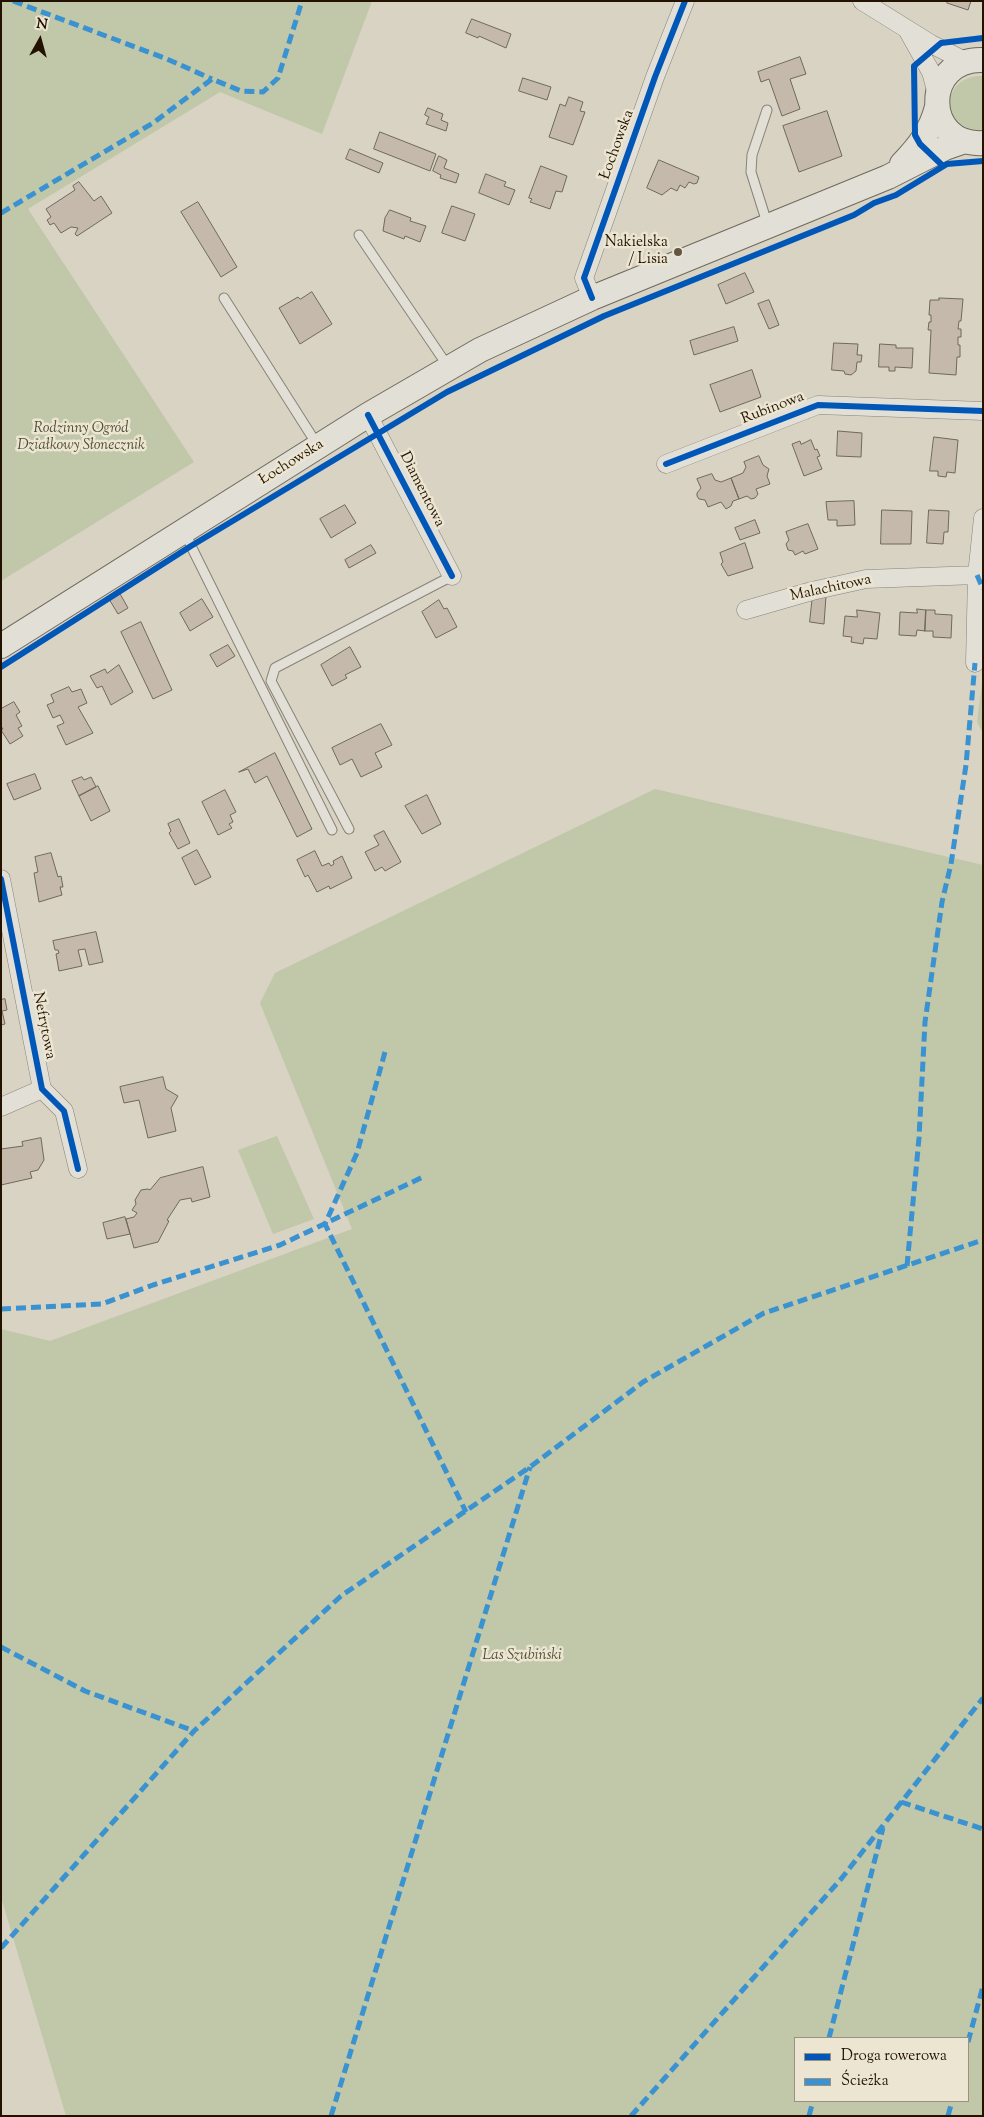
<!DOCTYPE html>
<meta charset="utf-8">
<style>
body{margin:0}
#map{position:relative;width:984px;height:2117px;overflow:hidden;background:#d8d3c2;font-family:"Sorts Mill Goudy",serif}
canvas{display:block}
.frame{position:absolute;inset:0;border:2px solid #231200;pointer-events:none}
.legend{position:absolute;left:794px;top:2037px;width:175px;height:65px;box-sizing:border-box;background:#ebe5d2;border:1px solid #9b917e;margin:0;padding:6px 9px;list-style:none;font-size:15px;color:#231200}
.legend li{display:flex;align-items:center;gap:10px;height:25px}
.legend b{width:25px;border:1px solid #9b917e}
.north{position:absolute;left:15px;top:15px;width:50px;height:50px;-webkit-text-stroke:4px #ebe5d2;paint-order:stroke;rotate:7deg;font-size:14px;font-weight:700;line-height:20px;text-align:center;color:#231200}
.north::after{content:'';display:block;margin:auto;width:18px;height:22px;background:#231200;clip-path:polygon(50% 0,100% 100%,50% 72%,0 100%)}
</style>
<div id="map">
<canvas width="984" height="2117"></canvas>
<div class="frame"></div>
<ul class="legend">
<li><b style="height:6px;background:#0057b8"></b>Droga rowerowa</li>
<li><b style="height:6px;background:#3b92d0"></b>Ścieżka</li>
</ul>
<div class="north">N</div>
</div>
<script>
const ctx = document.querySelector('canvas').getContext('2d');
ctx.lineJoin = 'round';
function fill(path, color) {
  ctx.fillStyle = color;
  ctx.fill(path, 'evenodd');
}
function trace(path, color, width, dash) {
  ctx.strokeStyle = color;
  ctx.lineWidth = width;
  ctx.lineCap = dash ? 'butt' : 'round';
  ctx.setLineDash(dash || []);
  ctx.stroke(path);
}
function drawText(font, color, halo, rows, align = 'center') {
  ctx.font = font + ' "Sorts Mill Goudy",serif';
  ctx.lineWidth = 5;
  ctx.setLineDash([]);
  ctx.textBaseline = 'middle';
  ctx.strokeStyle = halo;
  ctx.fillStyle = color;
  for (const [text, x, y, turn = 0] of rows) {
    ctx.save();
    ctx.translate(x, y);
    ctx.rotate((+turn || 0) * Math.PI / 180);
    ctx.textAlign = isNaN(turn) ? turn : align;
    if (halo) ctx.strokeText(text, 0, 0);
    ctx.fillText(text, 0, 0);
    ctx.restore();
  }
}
const green = new Path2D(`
 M1 1H372L322 134 220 92 28 209 194 462 1 581Z
 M977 76H983V130C943 132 937 82 977 76Z
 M983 676V733L977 722Z
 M655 789 983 865V2116H66L1 1897V1329L50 1341 352 1229 260 1003 275 973ZM795 2038H968V2101H795Z
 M277 1136 314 1219 273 1234 238 1150Z`);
const building = new Path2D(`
 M948 1H971L968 10 947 3Z
 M472 19 511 34 506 48 479 36 478 38 466 33Z
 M800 57 806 74 790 79 800 109 782 116 769 79 761 82 758 72Z
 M523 78 551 87 547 100 519 91Z
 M569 97 583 102 580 111 585 112 573 145 549 137 560 104 565 106Z
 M428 108 443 114 441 120 448 123 446 131 426 124 429 117 425 115Z
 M827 111 842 156 799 172 783 126Z
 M380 132 436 154 430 171 374 149Z
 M350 149 383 163 379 173 346 159Z
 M439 156 447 160 444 168 459 174 456 183 440 178 441 175 433 171Z
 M659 160 699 177 697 183 694 184 689 182 685 188 680 185 677 191 671 188 662 195 647 188Z
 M541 166 567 176 562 192 556 191 550 209 530 202 532 199 529 198Z
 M486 174 506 182 504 186 515 190 509 205 479 193Z
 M79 182 94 201 101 196 112 213 77 236 75 234 78 228 71 227 61 233 54 223 50 225 47 220 51 217 46 209 75 190 73 186Z
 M198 202 237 267 221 277 181 212Z
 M452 206 475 214 465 241 442 233Z
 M390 210 411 218 410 221 426 226 420 242 405 236 404 239 383 231 385 218Z
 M745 273 754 292 726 304 718 285Z
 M312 292 332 324 300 344 279 308 298 297 300 299Z
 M939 298 963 299 961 321H959L958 329H961V337H958V345H960V357H957L956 375 929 373 931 330H928L929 322H931V315H929L930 300H939Z
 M769 300 779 325 769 329 758 304Z
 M734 327 738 341 694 355 690 341Z
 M834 343 858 344 857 355H862L861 362H857L856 371 851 375 845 374 844 371 832 370Z
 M880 344 896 345V348H913L912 368 895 367V371H889V367H879Z
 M752 370 761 397 720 412 710 385Z
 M838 431 862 433 861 457 837 456Z
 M934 437 958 440 955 473 947 472 946 477 938 476V471H930Z
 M811 440 815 450 817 449 820 456 817 457 822 469 804 476 792 444 800 441 801 444Z
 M759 456 763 465 769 469 767 476 770 484 756 489 758 494 755 498 751 499 747 496 739 499 731 478 743 473 746 467 744 462Z
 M712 474 715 480 721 482 731 478 739 499 733 501 731 506 726 509 721 502 708 507 705 500 699 499 697 496V493L701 488 697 479Z
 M854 501 855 525 837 526V520H828L826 502Z
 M345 505 356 523 331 538 320 519Z
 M882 510 912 511 911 544H881Z
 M929 510 949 511 948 532H944L943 544 927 543Z
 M755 520 760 533 740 540 735 528Z
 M808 524 818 549 805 554 803 551 795 555 793 551 788 550 786 544 789 540 786 532Z
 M745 543 753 568 728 576 721 564 723 562 720 553Z
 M371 545 376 553 349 568 345 560Z
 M119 592 128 608 118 614 109 599Z
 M813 594 826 596 824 624 810 622Z
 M202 599 213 617 190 631 180 613Z
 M439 600 444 609 447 608 457 627 436 638 422 612Z
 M917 609 926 610 925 631 917 630 916 636 899 635 900 612 917 613Z
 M857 610 880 613 877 639 864 638 863 644 851 642 852 637 843 636 845 616 857 617Z
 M926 610H935V614L952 615 951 638 933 637V631H925Z
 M141 622 172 690 153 699 121 632Z
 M228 645 235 656 217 667 210 655Z
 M350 647 361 667 345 675 347 678 332 686 321 665Z
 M119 665 133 692 111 705 102 686 97 688 90 676 105 669 107 673Z
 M69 687 72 692 81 689 87 703 78 707 93 733 66 745 57 726 64 723 60 715 53 718 47 705 54 702 51 695Z
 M14 702 20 712 16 715 22 726 18 728 23 736 10 744 1 730 3 729 1 726V709Z
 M381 724 392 745 375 753 382 767 361 777 352 759 340 765 332 748Z
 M275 753 312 829 297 837 267 776 255 783 248 769 239 772Z
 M35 774 41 789 14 800 7 784Z
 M82 777 84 780 91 777 96 787 79 796 72 781Z
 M98 786 110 811 91 821 79 796Z
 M225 790 236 812 230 815 233 822 229 824 232 828 218 835 202 802Z
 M427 795 441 824 422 834 405 806Z
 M179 819 190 843 178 849 169 833 171 831 168 824Z
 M384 831 401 862 385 871 382 867 375 871 365 852 379 845 374 836Z
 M197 850 211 877 195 885 182 858Z
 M315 851 322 866 329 863 331 866 334 864 333 861 342 856 352 878 330 889 329 886 317 892 308 875 305 877 297 860Z
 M51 853 58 877 61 876 63 887H60L62 895 39 902 34 873 38 872 35 857Z
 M96 932 103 962 89 965 85 949 78 950 82 966 59 971 56 954 59 953 58 950H55L53 941Z
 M5 999 7 1010 2 1011 5 1024 1 1025V1000Z
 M163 1077 166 1089 178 1096 171 1108 176 1131 148 1138 139 1100 124 1103 120 1087Z
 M41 1138 44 1160 38 1170 30 1172 32 1178 1 1185V1149L23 1146 22 1142Z
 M203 1167 210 1197 192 1202 191 1198 180 1200 167 1220 169 1221 158 1242 134 1248 126 1219 134 1217 137 1213 132 1210 136 1204 135 1200 141 1190 148 1189 150 1190 160 1178Z
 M125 1217 130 1234 107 1239 103 1223Z`);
const service = new Path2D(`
 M767 110 752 155 751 172 768 226
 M359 235 449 368
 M224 298 318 446
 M185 531 191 546 332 830
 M349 829 271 681 275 668 452 576`);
const minor = new Path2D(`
 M862 1 931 44 967 62
 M908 31 931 72 937 94
 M592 298 584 278 655 77 685 1
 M368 415 452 576
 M666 464 818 405 983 411
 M746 610 812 591 866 579 977 575
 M975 663 977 575 983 518
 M1 879 42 1089 64 1111 78 1169
 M1 1107 42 1089`);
const secondary = new Path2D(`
 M983 60C921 58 923 147 983 143
 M902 164C919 146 931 131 937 107
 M1 646 368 415 480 350 592 298 888 177 945 148 965 141`);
const quiet = new Path2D(`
 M13 1 167 59 212 79
 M1 213 153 123 212 79 241 91 263 92 278 78 302 1
 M977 575 983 589
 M385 1052 357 1153 325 1224 466 1512
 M907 1266 919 1138 925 1022 942 902 951 864 966 765 975 663
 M1 1309 102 1304 153 1285 280 1245 425 1176
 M1 1647 85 1691 194 1731
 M901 1802 983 1829
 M1 1948 194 1731 341 1596 530 1467 643 1382 764 1313 983 1240
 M829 2038 883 1828
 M968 2042 983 1986
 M331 2116 530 1467
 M631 2116 841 1879 983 1698
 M809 2116 813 2101
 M948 2116 952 2101`);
const cycleway = new Path2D(`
 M943 166 920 144 915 135 914 66 941 43 983 38
 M592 298 584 278 655 77 685 1
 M368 415 452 576
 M666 464 818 405 983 411
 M1 667 191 546 447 392 604 316 854 215 874 203 896 195 947 164 983 161
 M1 879 42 1089 64 1111 78 1169`);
const markers = [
 [678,252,5,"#625644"]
];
const streetNames = [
 ["Łochowska",618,145,-70],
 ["Rubinowa",773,409,-21],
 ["Łochowska",292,463,-32],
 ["Diamentowa",421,490,63],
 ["Malachitowa",831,589,-12],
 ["Nefrytowa",43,1026,79]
];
const poiNames = [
 ["Nakielska",668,243],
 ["/ Lisia",668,260]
];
const parkNames = [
 ["Rodzinny Ogród",81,429],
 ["Działkowy Słonecznik",81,446],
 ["Las Szubiński",522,1656]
];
fill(green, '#c0c8a9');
fill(building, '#c5b9ab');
trace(building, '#6e695d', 1);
trace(service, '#888377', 11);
trace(minor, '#888377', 19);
trace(secondary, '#6e695d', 26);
trace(service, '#e1dfd6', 9);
trace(minor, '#e1dfd6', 18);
trace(secondary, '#e1dfd6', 24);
trace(quiet, '#3b92d0', 5, [10, 5]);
trace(cycleway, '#0057b8', 6);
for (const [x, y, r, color] of markers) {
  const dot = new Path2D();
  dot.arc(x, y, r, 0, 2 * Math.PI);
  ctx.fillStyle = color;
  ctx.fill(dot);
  trace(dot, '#ebe5d2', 2);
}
drawText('15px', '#231200', '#ebe5d2', streetNames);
drawText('15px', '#231200', '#ebe5d2', poiNames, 'right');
drawText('italic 15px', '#534f34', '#ebe5d2', parkNames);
</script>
